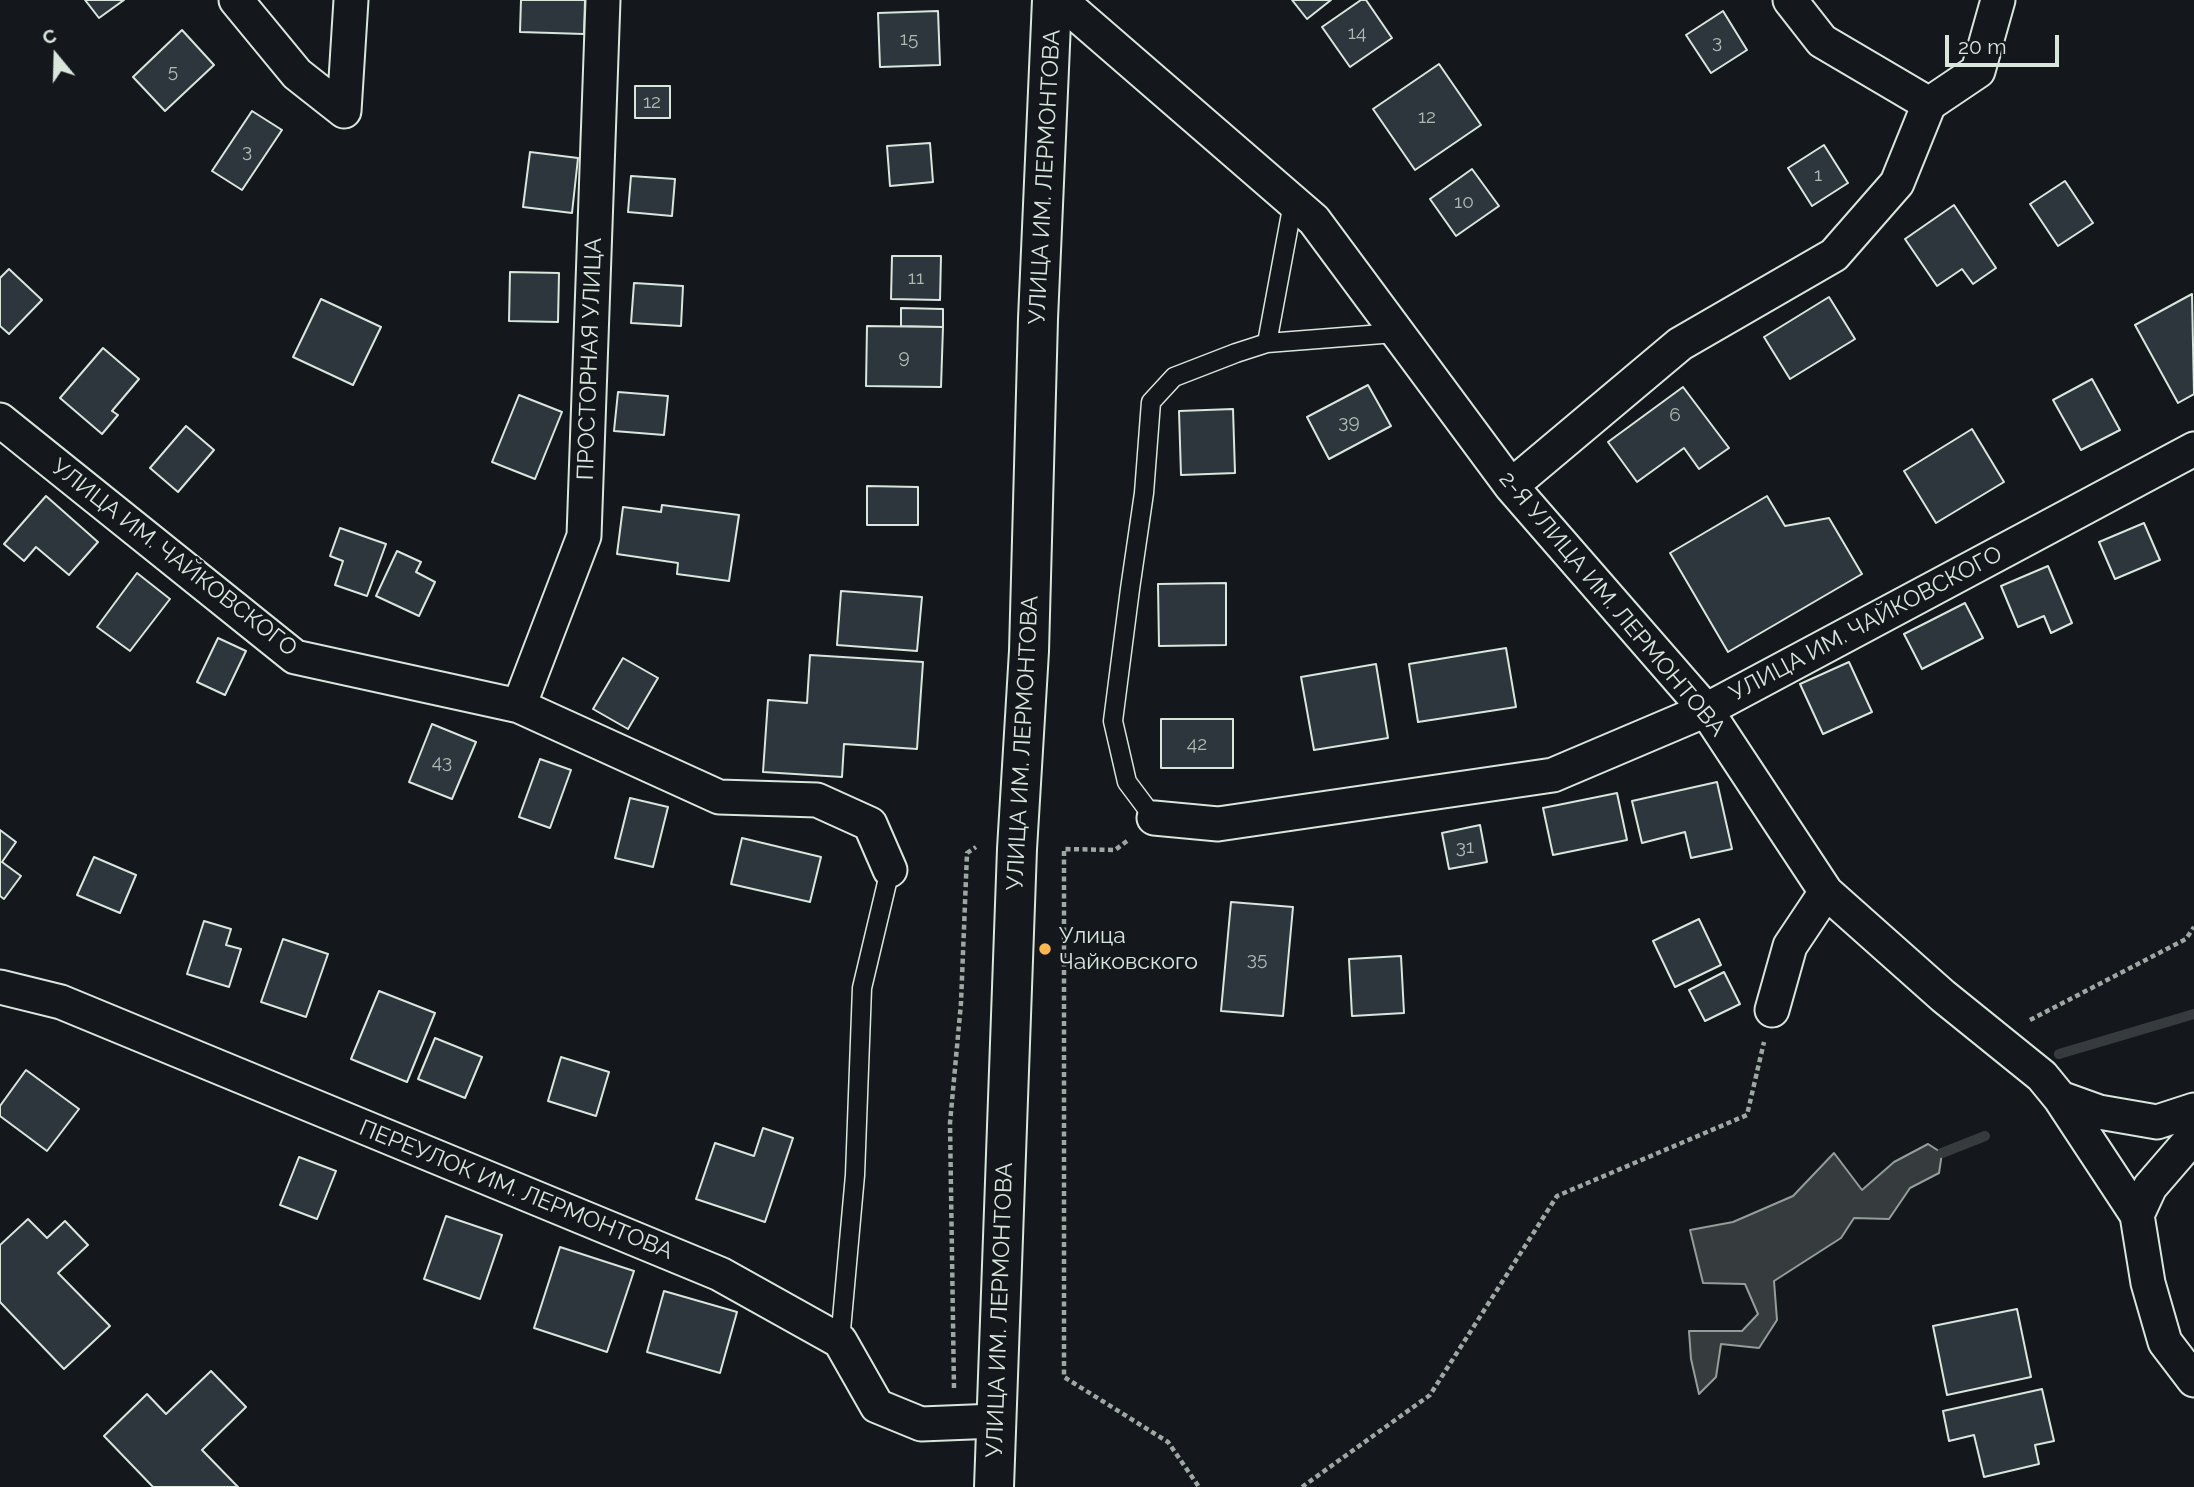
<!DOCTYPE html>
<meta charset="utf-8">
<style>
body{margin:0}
#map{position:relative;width:2194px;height:1487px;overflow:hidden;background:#14181c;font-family:Raleway,sans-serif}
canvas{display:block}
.north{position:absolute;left:21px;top:21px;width:70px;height:70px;-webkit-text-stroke:5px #14181c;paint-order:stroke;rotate:341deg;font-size:19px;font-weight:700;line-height:28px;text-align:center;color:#d8e6dc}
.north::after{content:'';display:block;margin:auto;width:24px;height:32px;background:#d8e6dc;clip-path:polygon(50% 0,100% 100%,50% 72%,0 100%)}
.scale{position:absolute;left:1945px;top:35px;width:114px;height:32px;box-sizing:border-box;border:4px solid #d8e6dc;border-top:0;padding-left:9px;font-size:21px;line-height:24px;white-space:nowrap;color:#d8e6dc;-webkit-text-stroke:5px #14181c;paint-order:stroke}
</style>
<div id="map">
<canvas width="2194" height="1487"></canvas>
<div class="north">С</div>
<div class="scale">20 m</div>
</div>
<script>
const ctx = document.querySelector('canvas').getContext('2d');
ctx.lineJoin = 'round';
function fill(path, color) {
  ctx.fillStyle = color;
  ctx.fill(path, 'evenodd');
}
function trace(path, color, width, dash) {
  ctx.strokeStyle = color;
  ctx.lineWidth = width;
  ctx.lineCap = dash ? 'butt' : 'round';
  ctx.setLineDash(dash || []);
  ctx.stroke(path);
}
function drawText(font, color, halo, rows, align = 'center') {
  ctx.font = font + ' Raleway,sans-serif';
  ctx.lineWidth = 5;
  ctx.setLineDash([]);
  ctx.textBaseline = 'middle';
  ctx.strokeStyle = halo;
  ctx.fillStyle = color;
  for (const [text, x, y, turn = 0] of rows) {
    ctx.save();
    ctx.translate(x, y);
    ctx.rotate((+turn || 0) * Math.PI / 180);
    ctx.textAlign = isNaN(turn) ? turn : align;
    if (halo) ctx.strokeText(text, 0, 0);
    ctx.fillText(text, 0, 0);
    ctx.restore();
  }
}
const water = new Path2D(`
 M1928 1144 1942 1153 1939 1173 1910 1188 1889 1219 1854 1218 1841 1238 1774 1281 1777 1320 1759 1348 1721 1344 1716 1377 1699 1394 1691 1359 1689 1331H1742L1758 1314 1745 1284 1703 1283 1690 1230 1733 1222 1793 1196 1834 1153 1862 1190 1894 1162Z`);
const stream = new Path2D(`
 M2059 1054 2194 1014
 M1942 1153 1985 1136`);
const building = new Path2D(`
 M85 0H124L99 18Z
 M521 0H585L584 34 520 32Z
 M1292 0H1331L1307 19Z
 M1361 0H1366L1392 38 1350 67 1322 27Z
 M938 11 940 65 880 67 878 13Z
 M1723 11 1747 50 1711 73 1686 35Z
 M182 30 214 65 165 111 133 77Z
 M1439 64 1481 125 1415 170 1373 109Z
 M635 86H670V118H635Z
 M252 111 282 130 242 190 212 171Z
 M930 143 933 182 890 186 887 146Z
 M1824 145 1848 183 1812 206 1788 168Z
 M530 152 578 158 572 213 523 207Z
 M1472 169 1499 206 1456 236 1430 199Z
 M631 176 675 179 672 216 628 212Z
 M2065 181 2093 223 2058 246 2030 204Z
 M1954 205 1996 268 1973 284 1962 269 1937 286 1905 239Z
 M892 256H941L940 300 891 299Z
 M9 269 42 300 9 334 0 326V278Z
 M510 272 559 273 558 322 509 321Z
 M634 283 683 286 681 326 631 323Z
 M2192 294 2194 394 2178 403 2135 325Z
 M1829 297 1855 339 1790 379 1764 337Z
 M321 299 381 327 353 385 293 357Z
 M901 308 943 309V327L901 326Z
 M867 326 943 327 941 387 866 386Z
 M103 348 139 379 112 411 118 415 102 434 60 398Z
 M2092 379 2120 430 2081 450 2053 400Z
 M1368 385 1391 426 1329 459 1307 417Z
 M1683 387 1729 448 1699 469 1684 448 1637 482 1608 442Z
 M618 392 668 396 664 435 614 431Z
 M519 395 562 412 535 479 492 462Z
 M1233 409 1235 473 1181 475 1179 411Z
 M186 426 214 450 178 492 150 468Z
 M1972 429 2004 482 1936 523 1904 471Z
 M867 486 918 487V525H867Z
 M46 496 98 542 69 575 36 547 24 561 4 544Z
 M1767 496 1785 526 1829 518 1862 574 1728 652 1670 553Z
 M662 505 739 515 729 581 677 574 678 563 617 554 623 507 661 512Z
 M2144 523 2160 560 2115 579 2099 542Z
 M340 528 386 544 367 596 335 585 343 561 330 556Z
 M397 551 421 562 416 572 435 582 419 616 376 596Z
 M2048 566 2072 623 2051 633 2044 616 2018 627 2001 586Z
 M137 573 170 599 130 651 97 627Z
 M1226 583V645L1159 646 1158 584Z
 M841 591 922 597 917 651 837 645Z
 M1965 603 1983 638 1922 669 1904 634Z
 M218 638 246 651 225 695 197 682Z
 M1506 648 1516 707 1418 722 1409 664Z
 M810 655 923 662 917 749 844 744 842 777 763 772 768 700 807 703Z
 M623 658 658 678 628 729 593 709Z
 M1849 662 1872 712 1823 734 1800 684Z
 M1376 664 1388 738 1314 750 1301 677Z
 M1161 719H1233V768H1161Z
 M432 724 476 742 452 799 409 782Z
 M540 759 571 770 550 828 519 817Z
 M1717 782 1732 849 1691 858 1685 832 1642 843 1632 801Z
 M1617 793 1627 840 1553 855 1543 808Z
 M630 798 668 807 653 867 615 858Z
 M1480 825 1487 862 1449 869 1442 833Z
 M0 830 16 842 2 862 21 876 4 899 0 896Z
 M742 838 821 857 810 902 731 884Z
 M94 857 136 875 120 913 77 895Z
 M1231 902 1293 907 1283 1016 1221 1011Z
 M1699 919 1721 965 1675 987 1653 941Z
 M204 921 231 929 226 945 241 949 229 987 187 974Z
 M283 939 328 954 306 1017 261 1002Z
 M1401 956 1404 1013 1352 1016 1349 959Z
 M1724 972 1740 1004 1705 1021 1689 990Z
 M379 991 435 1013 407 1082 351 1059Z
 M435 1038 482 1057 465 1098 418 1079Z
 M561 1057 609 1072 596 1116 548 1101Z
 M26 1070 79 1109 47 1151 0 1116V1106Z
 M763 1128 793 1138 765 1222 696 1199 715 1143 754 1156Z
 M299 1157 336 1171 317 1219 280 1205Z
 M446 1216 502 1235 480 1299 424 1279Z
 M28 1219 47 1238 65 1221 88 1245 58 1273 110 1326 64 1369 0 1302V1245Z
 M560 1247 634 1271 607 1352 534 1328Z
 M664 1291 737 1312 720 1373 647 1352Z
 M2017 1309 2031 1377 1947 1395 1933 1326Z
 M211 1371 246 1407 202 1450 238 1487H153L104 1436 147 1394 166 1414Z
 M2042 1389 2054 1441 2035 1445 2039 1464 1984 1477 1974 1435 1949 1441 1943 1411Z`);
const path = new Path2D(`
 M1127 841 1115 850 1064 849V1377L1168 1442 1199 1487
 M2030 1020 2186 939 2194 927
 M954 1388 950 1123 961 1003 967 853 976 847
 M1302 1487 1430 1395 1557 1196 1747 1115 1764 1042`);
const lane = new Path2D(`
 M1267 343 1293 203
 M1154 818 1127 782 1113 721 1130 589 1144 493 1151 402 1174 377 1236 353 1267 343 1395 333
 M840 1341 855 1175 862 988 890 870`);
const street = new Path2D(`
 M236 0 297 74 344 111 351 0
 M1060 0 1314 220 1511 486 1706 710 1826 892 1943 996 2042 1076 2060 1098 2137 1215 2148 1283 2165 1342 2194 1380
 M1790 0 1822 41 1929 104
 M0 420 295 657 519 706 719 797 817 800 870 824 890 870
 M1511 486 1680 344 1834 255 1897 183 1929 104 1978 71 1998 0
 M519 706 584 536 603 0
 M1154 818 1218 824 1553 775 1706 710 2194 449
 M0 987 61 1002 720 1274 840 1341 877 1406 921 1424 996 1421
 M1772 1010 1790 946 1826 892
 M2060 1098 2099 1112 2157 1122 2194 1110
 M2137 1215 2150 1187 2194 1136`);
const highway = new Path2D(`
 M994 1487 1017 849 1029 651 1038 319 1052 0`);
const markers = [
 [1045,949,7,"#ffb74d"]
];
const numberNames = [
 ["14",1357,33],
 ["15",909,39],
 ["3",1717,42],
 ["5",173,71],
 ["12",652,102],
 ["12",1427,117],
 ["3",247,151],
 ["1",1818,175],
 ["10",1464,202],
 ["11",916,278],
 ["9",904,357],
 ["6",1675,415],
 ["39",1349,422],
 ["42",1197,744],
 ["43",442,762],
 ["31",1465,847],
 ["35",1257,959]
];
const streetNames = [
 ["УЛИЦА ИМ. ЛЕРМОНТОВА",1045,177,-87],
 ["ПРОСТОРНАЯ УЛИЦА",590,359,-88],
 ["УЛИЦА ИМ. ЧАЙКОВСКОГО",174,558,38],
 ["2-Я УЛИЦА ИМ. ЛЕРМОНТОВА",1612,604,50],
 ["УЛИЦА ИМ. ЧАЙКОВСКОГО",1866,624,-28],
 ["УЛИЦА ИМ. ЛЕРМОНТОВА",1023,743,-87],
 ["ПЕРЕУЛОК ИМ. ЛЕРМОНТОВА",516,1190,22],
 ["УЛИЦА ИМ. ЛЕРМОНТОВА",1000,1310,-88]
];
const poiNames = [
 ["Улица",1059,936],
 ["Чайковского",1059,962]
];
fill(water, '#363b3e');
trace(water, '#939e99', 2);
trace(stream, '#363b3e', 10);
fill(building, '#2c363c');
trace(building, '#d8e6dc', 2);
trace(lane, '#d8e6dc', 21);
trace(street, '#d8e6dc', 37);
trace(highway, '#d8e6dc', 42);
trace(path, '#9da8a2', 4.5, [5, 3.5]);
trace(lane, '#14181c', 18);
trace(street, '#14181c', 33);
trace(highway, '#14181c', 38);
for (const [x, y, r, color] of markers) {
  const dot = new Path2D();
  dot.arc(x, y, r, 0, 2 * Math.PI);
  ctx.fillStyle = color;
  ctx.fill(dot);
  trace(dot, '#14181c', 2.5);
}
drawText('19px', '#adbab4', null, numberNames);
drawText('23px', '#d8e6dc', '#14181c', streetNames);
drawText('23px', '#d8e6dc', '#14181c', poiNames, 'left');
</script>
